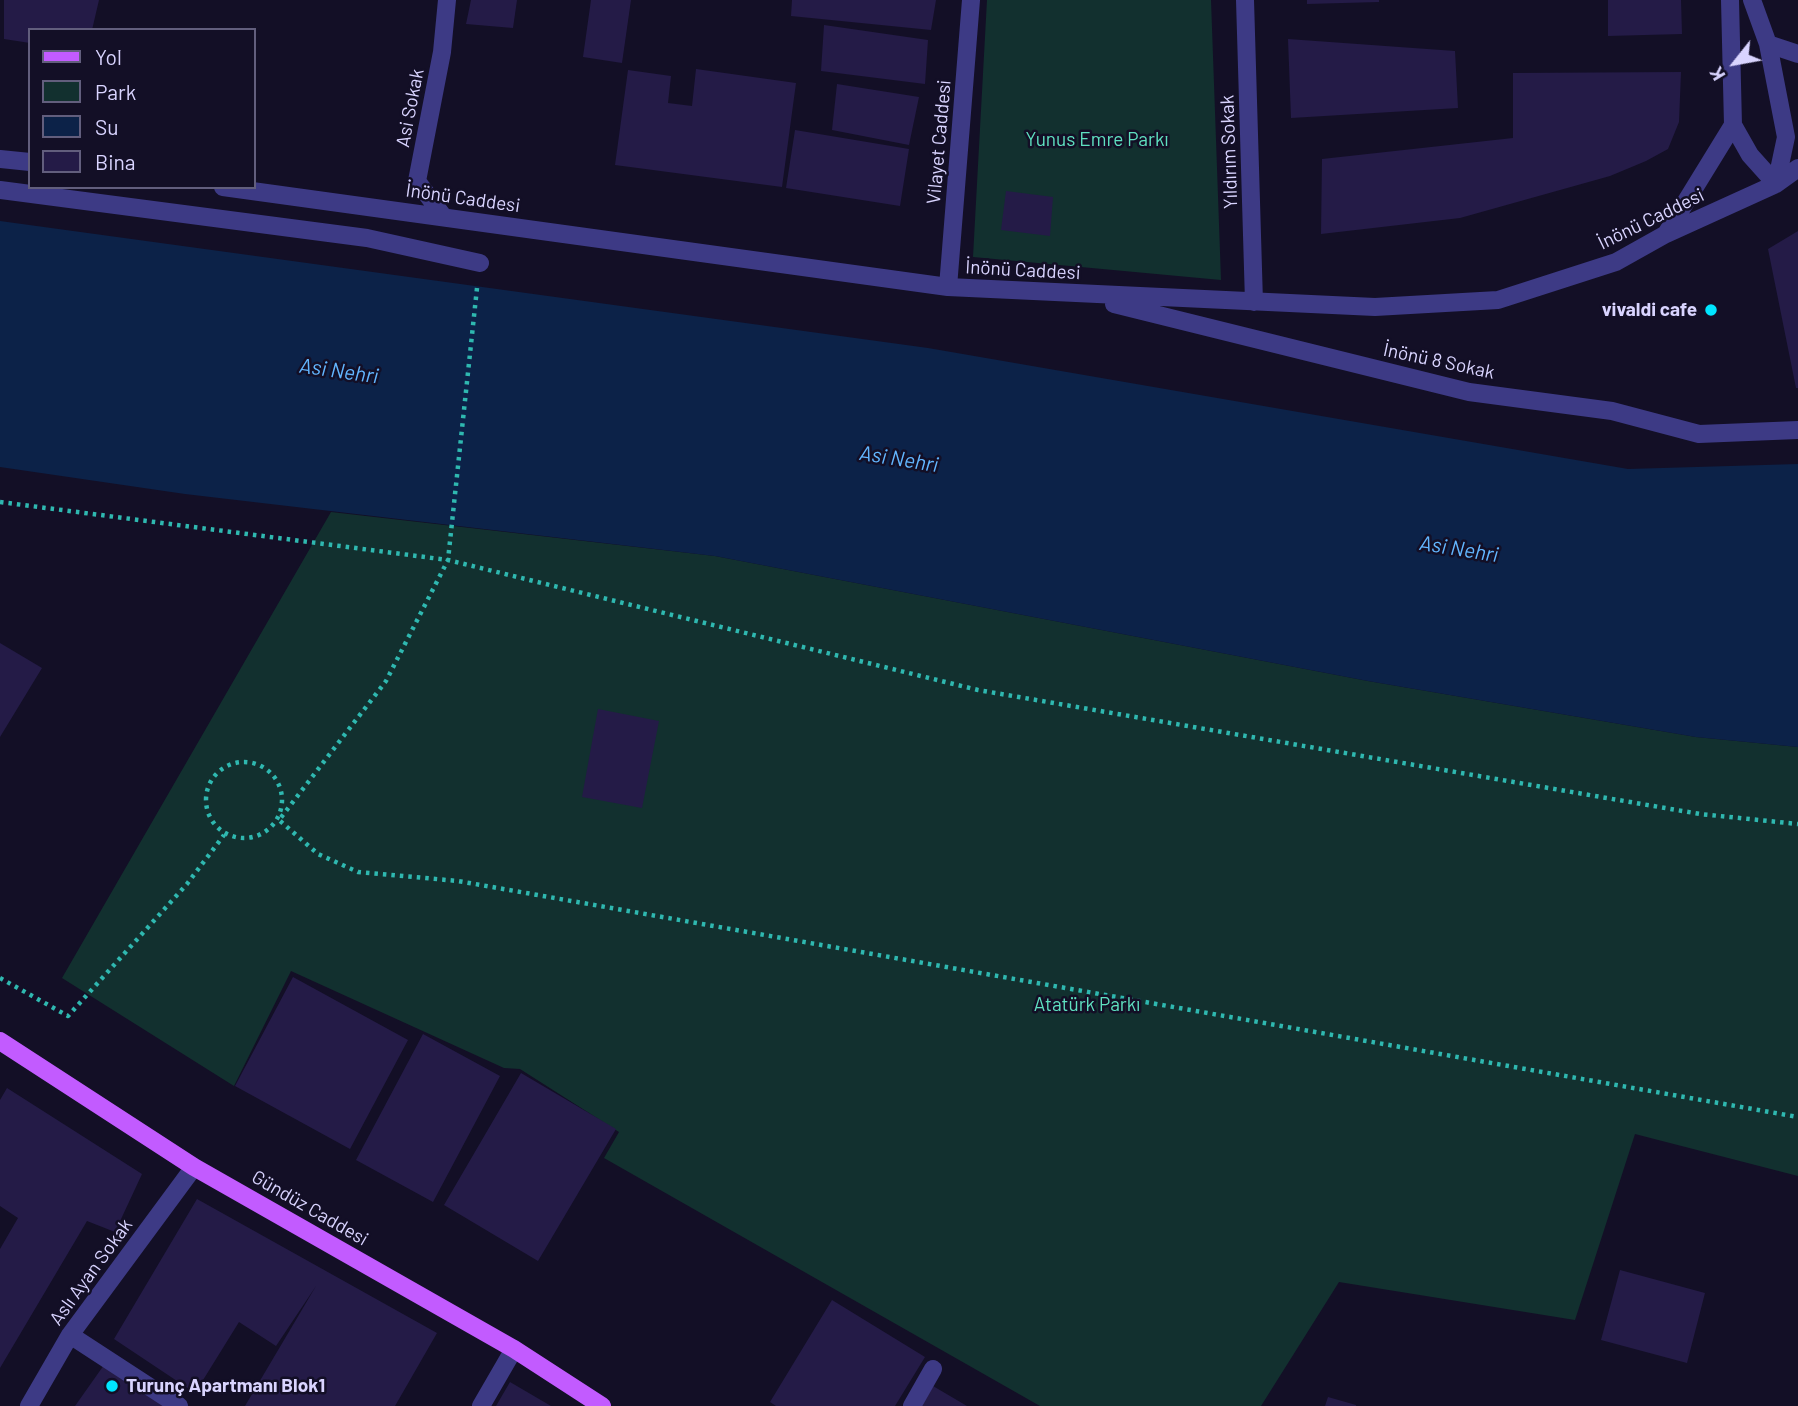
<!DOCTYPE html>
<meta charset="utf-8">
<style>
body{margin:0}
#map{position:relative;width:1798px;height:1406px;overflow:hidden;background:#130f26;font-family:Barlow,sans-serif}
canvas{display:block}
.legend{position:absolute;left:28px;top:28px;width:228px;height:161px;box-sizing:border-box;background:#130f26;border:2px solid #625e7d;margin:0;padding:9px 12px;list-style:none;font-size:21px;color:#d9d4ff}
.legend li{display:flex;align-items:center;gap:14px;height:35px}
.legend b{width:35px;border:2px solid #625e7d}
.north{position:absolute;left:1700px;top:28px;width:70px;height:70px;-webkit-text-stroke:5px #130f26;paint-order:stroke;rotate:239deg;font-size:19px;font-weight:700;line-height:28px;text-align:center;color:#d9d4ff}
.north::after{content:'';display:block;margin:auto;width:24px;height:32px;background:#d9d4ff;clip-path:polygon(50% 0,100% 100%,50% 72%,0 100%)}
</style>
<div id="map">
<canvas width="1798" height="1406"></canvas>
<ul class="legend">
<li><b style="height:9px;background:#c25bff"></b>Yol</li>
<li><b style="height:19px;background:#12302f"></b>Park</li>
<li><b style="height:19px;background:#0c2248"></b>Su</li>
<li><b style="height:19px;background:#241b47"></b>Bina</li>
</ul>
<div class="north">K</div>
</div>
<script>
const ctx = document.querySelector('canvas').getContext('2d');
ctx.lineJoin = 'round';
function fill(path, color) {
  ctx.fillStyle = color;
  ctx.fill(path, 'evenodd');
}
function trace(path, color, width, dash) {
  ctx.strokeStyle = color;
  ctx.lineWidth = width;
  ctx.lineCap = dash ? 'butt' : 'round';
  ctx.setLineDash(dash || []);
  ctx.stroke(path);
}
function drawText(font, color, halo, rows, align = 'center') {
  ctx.font = font + ' Barlow,sans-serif';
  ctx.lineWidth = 5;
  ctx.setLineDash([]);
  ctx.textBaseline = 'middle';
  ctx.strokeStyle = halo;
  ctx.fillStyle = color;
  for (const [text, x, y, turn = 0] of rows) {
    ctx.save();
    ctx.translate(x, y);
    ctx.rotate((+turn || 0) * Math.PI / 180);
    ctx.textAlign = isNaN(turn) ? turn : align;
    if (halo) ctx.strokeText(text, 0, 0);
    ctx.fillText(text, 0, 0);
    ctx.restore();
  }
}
const green = new Path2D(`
 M987 0H1211L1221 280 973 257Z
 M331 512 715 556 1368 681 1696 737 1798 747V1176L1635 1134 1575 1320 1339 1282 1261 1406H1040L604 1158 619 1132 520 1069 504 1068 291 971 234 1086 62 978Z`);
const water = new Path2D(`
 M0 221 928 348 1628 469 1798 464V747L1696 737 1368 681 715 556 185 494 0 467Z`);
const building = new Path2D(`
 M4 0H99L92 30H30V43L4 39Z
 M471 0H517L513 28 466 24Z
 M591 0H631L622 63 583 57Z
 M792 0H936L931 30 791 16Z
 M1307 0H1379V2L1307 4Z
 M1608 0H1681L1682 34 1608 36Z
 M824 25 928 40 925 84 821 71Z
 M1288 39 1455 51 1458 108 1291 118Z
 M696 69 796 83 782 187 615 165 628 70 671 76 668 103 692 106Z
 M1681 72 1679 122 1668 149 1646 161 1610 176 1460 218 1321 234 1322 159 1513 138V73Z
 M837 84 919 97 909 145 832 130Z
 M795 130 909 149 900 206 786 188Z
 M1006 191 1053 197 1050 236 1001 230Z
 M1798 231V388H1796L1768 249Z
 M0 643 42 668 0 737Z
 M598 709 659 721 642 808 582 797Z
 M293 977 408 1040 350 1149 235 1086Z
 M423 1034 500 1076 433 1202 356 1160Z
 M521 1073 616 1129 538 1261 444 1205Z
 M7 1088 142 1174 115 1232 87 1221 0 1368V1249L18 1218 0 1206V1100Z
 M197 1199 437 1333 395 1406H245L316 1286 276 1346 239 1322 195 1393 114 1339Z
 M1620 1270 1705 1293 1687 1363 1601 1340Z
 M832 1300 925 1357 895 1406H776L770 1402Z
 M104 1365 164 1406H75Z
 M510 1382 551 1406H496Z
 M933 1386 967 1406H921Z
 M1328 1397 1356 1405V1406H1325Z`);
const path = new Path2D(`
 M477 288 448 560 386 681 279 820 318 854 358 872 458 881 1798 1117
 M0 502 448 560 978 690 1700 814 1798 824
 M206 800a38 38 0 1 1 76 0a38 38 0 1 1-76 0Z
 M0 978 68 1016 187 884 224 835`);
const minor = new Path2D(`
 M1245 0 1254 302
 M1752 0 1768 44 1786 137 1776 184
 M1768 44 1798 54
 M1733 125 1750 155 1776 184
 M0 159 30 162
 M223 187 948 287 1375 307 1498 300 1616 262 1666 234 1776 184 1798 168
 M0 190 367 238 480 263
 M443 216 417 181 442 52 447 0
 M1666 234 1733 125 1730 0
 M948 287 971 0
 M1114 304 1469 392 1612 411 1699 434 1798 430
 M70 1335 179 1406
 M29 1406 70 1335 194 1167
 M481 1406 514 1349
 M912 1406 933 1369`);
const major = new Path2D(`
 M0 1041 194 1167 514 1349 602 1406`);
const markers = [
 [1711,310,7,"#00e5ff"],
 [112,1386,7,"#00e5ff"]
];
const streetNames = [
 ["Asi Sokak",410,108,-79],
 ["Vilayet Caddesi",939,142,-85],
 ["Yıldırım Sokak",1229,152,-92],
 ["İnönü Caddesi",463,198,8],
 ["İnönü Caddesi",1651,219,-26],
 ["İnönü Caddesi",1023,270,3],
 ["İnönü 8 Sokak",1439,361,12],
 ["Gündüz Caddesi",310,1208,30],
 ["Aslı Ayan Sokak",91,1272,-54]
];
const parkNames = [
 ["Yunus Emre Parkı",1097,140],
 ["Atatürk Parkı",1087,1005]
];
const poiNames = [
 ["vivaldi cafe",1697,310],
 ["Turunç Apartmanı Blok1",126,1386,"left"]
];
const waterNames = [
 ["Asi Nehri",339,371,8],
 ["Asi Nehri",899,459,9],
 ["Asi Nehri",1459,549,9]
];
fill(green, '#12302f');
fill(water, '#0c2248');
fill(building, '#241b47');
trace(path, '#2fb8b0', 4.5, [3.5, 5]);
trace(minor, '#3d3a85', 18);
trace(major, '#c25bff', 18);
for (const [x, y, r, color] of markers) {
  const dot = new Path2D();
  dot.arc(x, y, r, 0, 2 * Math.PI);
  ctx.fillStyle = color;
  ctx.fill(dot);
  trace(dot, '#130f26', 2.5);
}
drawText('19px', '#d9d4ff', '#130f26', streetNames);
drawText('19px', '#5fe0c0', '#130f26', parkNames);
drawText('bold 19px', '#d9d4ff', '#130f26', poiNames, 'right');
drawText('italic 21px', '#62b6ff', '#130f26', waterNames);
</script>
